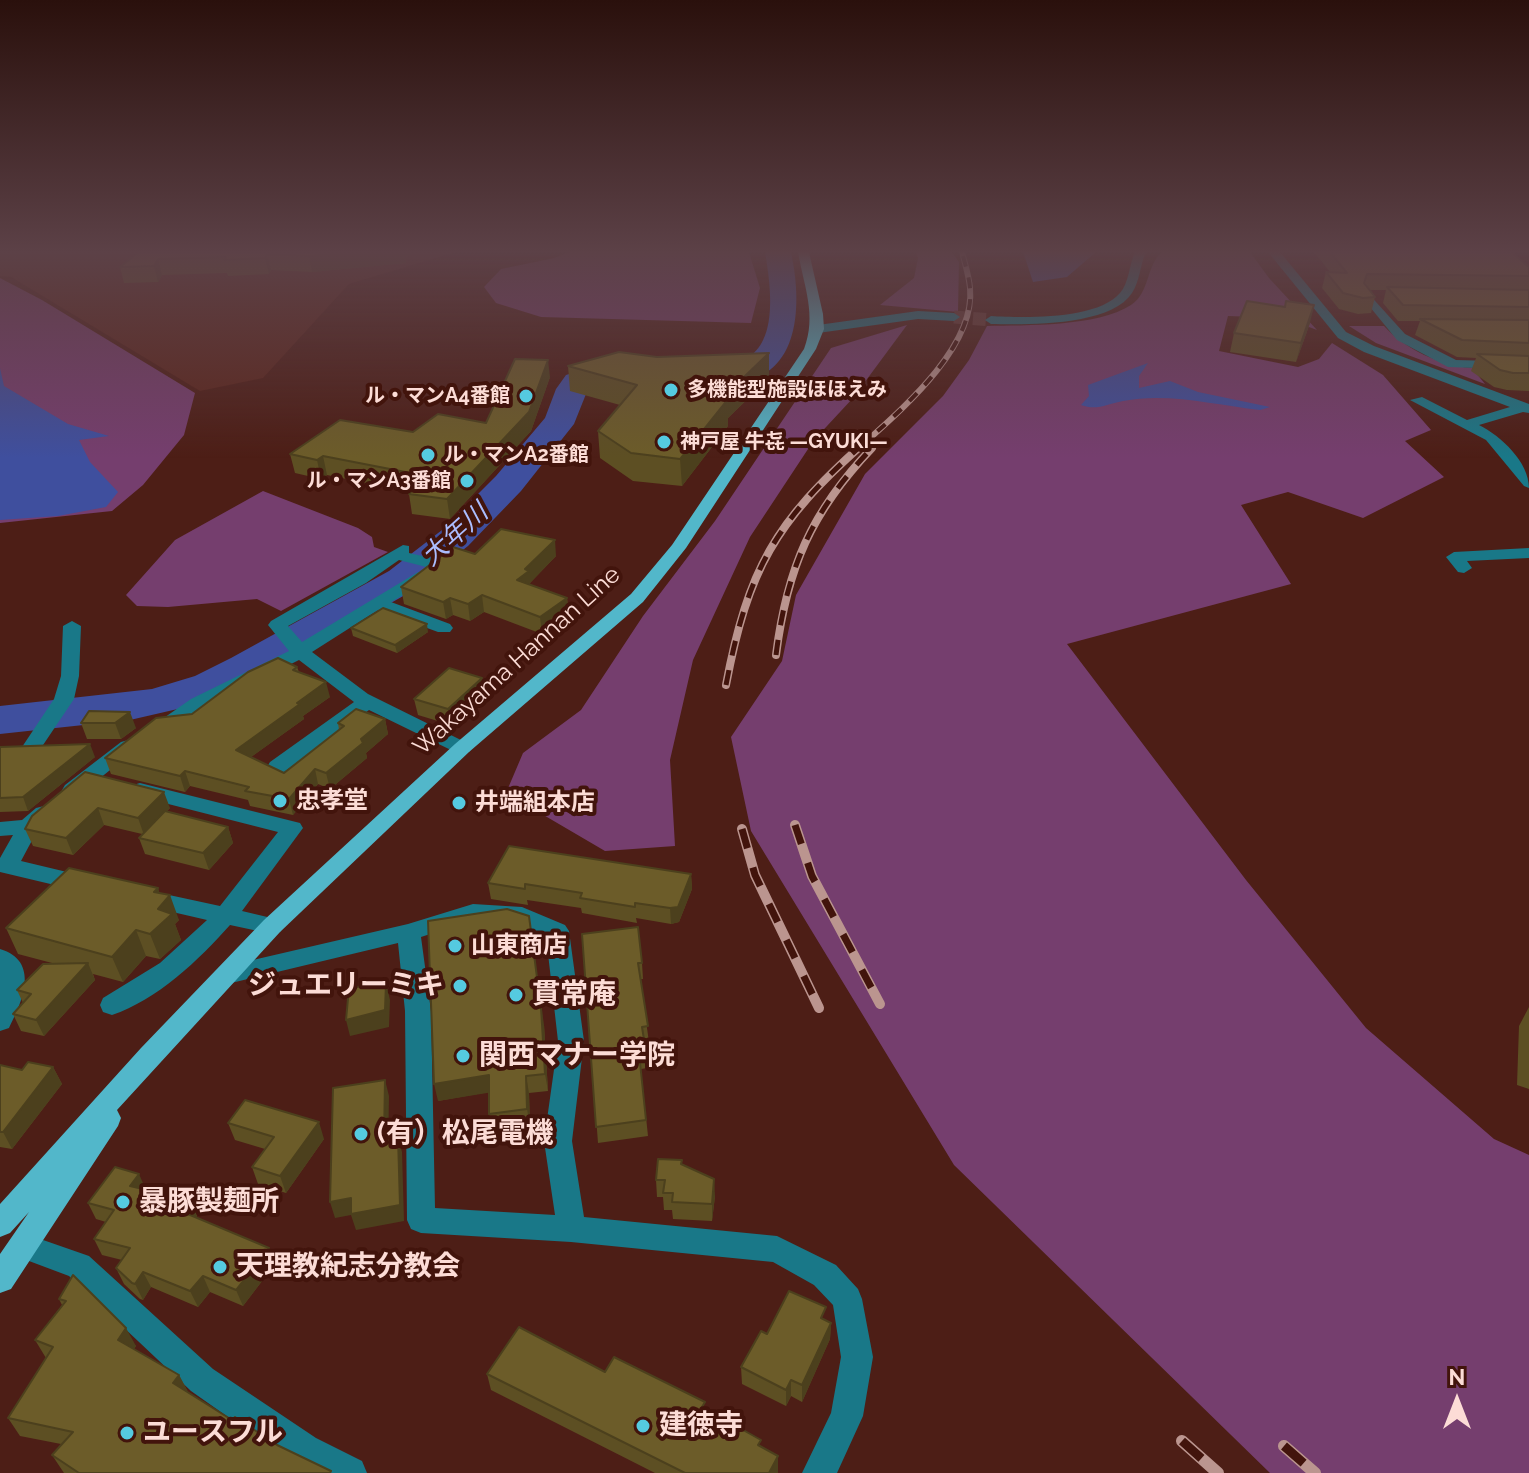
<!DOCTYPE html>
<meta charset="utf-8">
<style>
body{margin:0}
#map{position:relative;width:1529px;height:1473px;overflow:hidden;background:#4d1e16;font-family:Raleway,sans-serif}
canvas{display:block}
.north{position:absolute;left:1417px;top:1361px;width:80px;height:80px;-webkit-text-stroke:6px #42140c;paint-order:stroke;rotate:0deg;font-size:22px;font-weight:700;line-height:32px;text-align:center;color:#fcdcd6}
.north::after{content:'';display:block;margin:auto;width:28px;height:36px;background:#fcdcd6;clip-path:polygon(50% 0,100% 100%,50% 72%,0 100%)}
</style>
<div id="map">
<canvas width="1529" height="1473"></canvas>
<div class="north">N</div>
</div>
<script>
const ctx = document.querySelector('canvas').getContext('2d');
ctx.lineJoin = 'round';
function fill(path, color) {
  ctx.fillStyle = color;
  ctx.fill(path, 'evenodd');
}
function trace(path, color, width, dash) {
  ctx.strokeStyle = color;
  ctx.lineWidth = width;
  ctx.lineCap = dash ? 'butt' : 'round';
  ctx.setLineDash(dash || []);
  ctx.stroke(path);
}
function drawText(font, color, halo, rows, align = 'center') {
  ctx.font = font + ' Raleway,"Noto Sans JP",sans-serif';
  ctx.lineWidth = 8;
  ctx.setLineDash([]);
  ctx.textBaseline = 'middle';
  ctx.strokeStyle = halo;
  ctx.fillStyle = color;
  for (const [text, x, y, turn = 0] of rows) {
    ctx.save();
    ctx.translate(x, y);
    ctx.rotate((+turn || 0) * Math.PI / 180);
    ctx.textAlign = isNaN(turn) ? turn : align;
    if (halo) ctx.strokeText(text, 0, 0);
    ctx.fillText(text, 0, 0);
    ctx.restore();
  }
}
const built = new Path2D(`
 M0 252H456L349 284 263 378 200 391 11 277 0 276Z`);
const green = new Path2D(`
 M569 252H749L760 288 751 323 541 317 496 303 484 287 501 269 554 258Z
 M916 252H952L959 262 958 312 880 305 914 278 918 258Z
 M1162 252H1250L1269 278 1317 330 1285 318 1228 316 1219 351 1298 367 1319 359 1332 343 1383 375 1431 430 1405 441 1444 477 1363 518 1288 492 1241 505 1291 584 1067 644 1246 880 1366 1028 1494 1139 1529 1155V1473H1270L954 1165 751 831 731 737 782 661 796 595 865 474 943 396 969 360 987 326C1026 325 1097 327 1131 305 1150 293 1146 265 1162 252Z
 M0 278 42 300 195 393 184 435 143 485 112 511 0 523Z
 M907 325 853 398 814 440 750 537 693 660 670 760 675 846 605 851 506 793 523 753 581 710 643 616 715 521 831 348Z
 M1349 326H1384C1403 348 1443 367 1472 368L1485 384 1376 343Z
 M263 491 358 528 372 537 374 547 388 552 281 611 257 599 168 607 137 606 126 595 175 540Z`);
const water = new Path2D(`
 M1023 252H1096L1067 277 1033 282Z
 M1148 363 1139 376V388L1170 381 1198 392 1270 407 1260 410C1216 405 1167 392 1123 401 1106 404 1097 411 1081 405L1089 396 1088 385Z
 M0 368 4 386 68 424 109 436 79 440 90 462 118 492 106 507 58 516 0 520Z`);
const river = new Path2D(`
 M765 252H791C806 321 794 401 701 377L697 371 701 365C715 361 733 365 745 359 780 342 770 282 765 252Z
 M625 364 636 366 640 373 636 380 598 384 588 389 574 424 521 491 468 546 405 595 244 686 208 702 130 720 0 734V706L152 689 195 676 231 658 389 571 442 530 496 476 545 418 556 389 566 375 594 366Z`);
const minorTunnel = new Path2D(`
 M954 317 991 320`);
const minor = new Path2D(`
 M1135 252H1146C1140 265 1140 281 1132 293 1111 326 1026 325 991 324L985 320 991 316C1023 318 1097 320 1120 293 1129 283 1129 265 1135 252Z
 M1268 252H1280L1346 332 1374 346 1529 404V413L1523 412 1479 425C1501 436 1529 462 1529 488L1524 486 1486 440 1410 400 1422 397 1467 420 1510 407 1364 352 1338 338Z
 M1367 292 1405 334 1456 360 1529 362V370L1448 367 1397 340 1361 296Z
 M918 311 954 313 960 317 954 321 918 319 818 333 812 329 818 325Z
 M403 545 409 546V553L444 561 446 565 438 570 399 560 366 583 288 626 302 642 418 572H430L433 576 430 580 391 602 450 624 453 628 450 632H438L378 610 312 652 368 694 469 744 472 748 469 752H455L369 710 284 772H270L267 767 270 762 354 702 299 660 205 707 172 730H158L155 726 158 722 191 699 289 651 268 625 271 621Z
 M1529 548V558L1467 561 1472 568 1464 573 1458 572 1446 557 1454 552Z
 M72 621 81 626 79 676 74 699 39 751H25L22 747 54 699 61 676 63 626Z
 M128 740 138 746 135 750 79 795H65L62 790 65 785 121 742Z
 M140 783 300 823 303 828 242 911 280 920 284 926 280 932 272 934 230 925C199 960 157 1000 112 1015L103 1012 100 1005 103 998 160 963 207 920 138 904 135 898 138 892 146 890 220 906 278 832 133 795 130 790 133 785Z
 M44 806 52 808 55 813 37 831 21 861 92 878 95 884 92 890 84 892 0 872V858L13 835 0 836V822L22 820 36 808Z
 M473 904 522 907 565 925 569 931 584 1041 572 1141 584 1217 777 1236 836 1265 858 1289 862 1299 873 1357 863 1416 837 1473H802L831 1413 841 1357 833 1305 814 1285 773 1262 571 1242 421 1233 411 1229 407 1220 405 1011 398 943 227 984 218 981 215 975 218 969 227 966 408 924ZM473 920 519 923 546 936 558 1041 544 1141 555 1215 435 1208 431 1011 421 937Z
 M0 949C40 961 23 1001 9 1028L0 1031Z
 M23 1233 89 1256 213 1369 316 1438 362 1461 367 1473H315L292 1462 191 1391 69 1276 13 1255 8 1246 13 1237Z`);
const major = new Path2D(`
 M798 252H809L823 314 824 329 816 349 686 548 643 602 469 752 280 932 117 1110 121 1118 118 1126 11 1289 0 1293V1254L29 1212 10 1233 0 1237V1204L141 1048 264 920 455 744 631 594 672 545 804 349C817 315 804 287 798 252Z`);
const railFar3 = new Path2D(`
 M861 446C900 411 976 347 970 288 969 276 965 264 962 252`);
const railFar2 = new Path2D(`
 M776 655C787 568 811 512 872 448
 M726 685C748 569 775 522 863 444`);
const railFar1 = new Path2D(`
 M795 825 812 876 880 1004
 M742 829 755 875 819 1008`);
const rail = new Path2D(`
 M1182 1441 1218 1473
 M1284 1446 1315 1473`);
const wall = new Path2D(`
 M139 252H417L405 257 406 263 312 272 271 270 269 274 228 276 227 273 162 275 158 282 124 283 120 267Z
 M1314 252H1511L1529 267V391L1507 390 1494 387 1471 371 1476 358 1457 357 1415 335 1420 321H1398L1383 303 1386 290H1370L1375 297 1371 313 1358 314 1339 309 1322 288 1326 272H1330Z
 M1285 307 1310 323 1296 362 1230 352 1234 333Z
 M568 366 769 378 728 418V426L682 486 633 481 600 458 598 431 620 405 570 391Z
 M550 377 531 431 450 519 412 514 409 494 411 492 327 475 321 479 295 473 290 454 413 432 486 423Z
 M475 554 556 556 530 583V585L567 598 569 615 542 634 484 612 470 621 453 615 446 619 404 604 401 587Z
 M351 628 428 632 397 653 353 636Z
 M297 667 299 672 330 697 303 716 304 719 251 757 284 773 339 730 338 723 385 719 388 734 366 753 367 758 330 789 318 784 293 815 250 806 248 800 190 786 185 792 111 774 105 758 192 714Z
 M485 693 451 725 418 715 414 699Z
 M89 711 136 728 121 739H87L81 723Z
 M0 747 95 757 28 811 0 812Z
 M85 772 170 808 166 812 228 827 233 843 209 870 145 854 139 838 142 834 104 825 73 855 33 846 25 829Z
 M691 874 692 889 679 922 671 924 636 918 637 923 582 913 581 908 527 900 528 905 491 899 488 883Z
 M158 888 159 893 179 920 175 924 181 940 160 959 146 956 123 982 93 974 95 980 44 1036 21 1031 13 1014 23 1003 17 990 52 963 18 954 6 928Z
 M582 934 642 963 643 979H640L649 1042 644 1043 647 1068 641 1069 648 1136 598 1143Z
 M1529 1007V1089L1517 1085 1519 1026Z
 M544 1025 548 1091 529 1093 530 1126 493 1131 489 1114V1092L438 1101Z
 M0 1065 22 1070 53 1067 62 1084 12 1149 0 1147Z
 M228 1123 324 1139 286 1193 258 1184 252 1167 265 1149 235 1140Z
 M682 1164 715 1196 712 1221 673 1219 672 1210H664L663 1197H657L656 1180Z
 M146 1189 190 1200 197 1216 196 1217 275 1264 243 1306 210 1292 198 1307 151 1287 143 1300 140 1299 124 1284 116 1268 122 1260 102 1255 94 1239 106 1222 96 1219 88 1203Z
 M73 1275 136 1346 134 1349 179 1375 188 1392 232 1420 331 1473H64L52 1455 61 1444 20 1436 8 1418 46 1358 35 1340 62 1305 59 1299Z
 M826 1320 831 1323 830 1339 802 1402 791 1396 786 1406 742 1384 741 1367 767 1334Z
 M605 1372 705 1409 761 1446 778 1472V1473H655L491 1390 487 1374Z`);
const shadedWall = new Path2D(`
 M351 252H417L405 257 406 263 312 272 309 256Z
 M267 254 271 270 269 274 265 258Z
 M158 259 162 275 158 282 154 266Z
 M1314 305 1310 323 1296 362 1301 343Z
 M769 353V378L728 418V426L682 486 680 459 721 399Z
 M548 360 550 377 531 431 450 519 447 499Z
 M323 456 327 475 321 479 317 460Z
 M555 540 556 556 530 583 531 587 517 580 525 569Z
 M482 595 484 612 470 621 468 604Z
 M450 598 453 615 446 619 443 602Z
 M567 598 569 615 542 634 540 617Z
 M427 624 428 632 397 653 395 645Z
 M482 678 485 693 451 725 448 709Z
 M326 682 330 697 303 716 304 719 240 765 236 750Z
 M130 712 136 728 121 739 115 723Z
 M385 719 388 734 366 753 367 758 330 789 326 773 361 739Z
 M90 744 95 757 28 811 23 797Z
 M315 769 318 784 293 815 289 799Z
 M185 771 190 786 185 792 180 776Z
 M164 792 170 808 144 835 138 818Z
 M98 808 104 825 73 855 66 838Z
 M228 827 233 843 209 870 203 853Z
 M691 874 692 889 679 922 671 924 670 908Z
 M158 888 163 903 170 895 179 920 175 924 181 940 160 959 150 934 158 909 154 892Z
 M529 916 544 1025 548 1091 545 1074Z
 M136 930 146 956 123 982 112 957Z
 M88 963 95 980 44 1036 36 1020Z
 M386 983 390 1000 389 1027 350 1036 346 1020Z
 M53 1067 62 1084 12 1149 3 1132Z
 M489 1075 493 1092 438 1101 434 1084Z
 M526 1076 529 1093 530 1126 527 1109Z
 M385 1080 389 1096 388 1155 384 1139Z
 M319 1122 324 1139 286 1193 280 1176Z
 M398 1137 402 1152 404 1221 356 1230 351 1215 335 1218 330 1202Z
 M139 1174 146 1190 130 1186Z
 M714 1179 715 1196 712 1221V1204Z
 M190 1200 197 1216 190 1228 183 1212Z
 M269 1248 275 1264 243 1306 236 1290Z
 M143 1272 151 1287 143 1300 135 1284Z
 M203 1276 210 1292 198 1307 190 1291Z
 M831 1323 830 1339 802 1402V1385Z
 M126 1328 136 1346 128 1358 118 1340Z
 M179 1375 188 1392 173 1383Z
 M791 1380V1396L786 1406V1390Z
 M778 1456V1473H769Z`);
const building = new Path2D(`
 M139 252H351L309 256 267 254 265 258 224 260 226 257 158 259 154 266 120 267Z
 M1330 252H1511L1529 267V276L1367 274 1364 283 1375 297 1363 298 1343 293 1326 272 1347 273Z
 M1387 287 1529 290V307L1403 305Z
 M1247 301 1285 307 1286 301 1314 305 1301 343 1234 333Z
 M1420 319 1529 320V343L1462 340Z
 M619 352 657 357 769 353 721 399H728L680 459 631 453 598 431 637 385 568 366Z
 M1477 354 1529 356V373H1513L1500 370Z
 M515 359 548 360 529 412 447 499 409 494 426 476 323 456 317 460 290 454 340 420 413 432 438 414 486 423Z
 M501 529 555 540 525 569 529 571 517 580 567 598 540 617 482 595 468 604 450 598 443 602 401 587 453 547 475 554Z
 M383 608 427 624 395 645 351 628Z
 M278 658 297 667 293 670 326 682 297 703 300 704 236 750 284 773 344 726 338 723 356 709 385 719 361 739 363 743 326 773 315 769 289 799 245 791 249 787 185 771 180 776 105 758 156 718 192 714 248 672Z
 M449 668 482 678 448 709 414 699Z
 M89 711 130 712 115 723H81Z
 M90 744 23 797 0 798V747Z
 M85 772 164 792 138 818 98 808 66 838 25 829 32 816Z
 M165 811 228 827 203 853 139 838Z
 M509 846 691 874 678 907 670 908 635 903V907L580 898 582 893 525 884V889L488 883Z
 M69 868 158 888 154 892 170 895 158 909 172 914 150 934 136 930 112 957 6 928Z
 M507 909 529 916 541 1008 545 1074 526 1076 527 1109 489 1114V1075L434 1084 428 921Z
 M638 927 642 963H638L648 1026 642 1027 646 1052 639 1053 646 1120 596 1127 582 934Z
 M88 963 36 1020 13 1014 31 994 17 990 43 964Z
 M386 983 385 1010 346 1020 349 988Z
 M28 1062 53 1067 3 1132H0V1065L22 1070Z
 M385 1080 384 1139 398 1137 400 1205 351 1214V1198L330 1202 333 1088Z
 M245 1100 319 1122 280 1176 252 1167 274 1137 228 1123Z
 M658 1159 682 1160 681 1164 714 1179 712 1204 672 1202 673 1193H663L665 1180H656Z
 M115 1167 139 1174 130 1186 190 1200 183 1212 269 1248 236 1290 203 1276 190 1291 143 1272 135 1284 132 1283 116 1268 130 1248 94 1239 114 1210 88 1203Z
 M73 1275 126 1328 118 1340 179 1375 173 1383 232 1420 235 1417 277 1445 331 1471 330 1473H79L52 1455 73 1432 8 1418 53 1347 35 1340 66 1301 59 1299Z
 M789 1291 826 1307 821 1318 831 1323 802 1385 791 1380 786 1390 741 1367 761 1331 767 1334Z
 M519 1327 605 1372 614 1357 705 1402 702 1407 761 1440 758 1445 778 1456 769 1473H685L487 1374Z`);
const markers = [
 [671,390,8,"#55cae0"],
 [526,396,8,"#55cae0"],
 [664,442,8,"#55cae0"],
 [428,455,8,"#55cae0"],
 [467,481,8,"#55cae0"],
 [280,801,8,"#55cae0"],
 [459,803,8,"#55cae0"],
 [455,946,8,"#55cae0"],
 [460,986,8,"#55cae0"],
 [516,995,8,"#55cae0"],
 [463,1056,8,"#55cae0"],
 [361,1134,8,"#55cae0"],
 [123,1202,8,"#55cae0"],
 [220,1267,8,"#55cae0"],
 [643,1426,8,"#55cae0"],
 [127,1433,8,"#55cae0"]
];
const farPoinames = [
 ["多機能型施設ほほえみ",687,390],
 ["ル・マンA4番館",510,396,"right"],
 ["神戸屋 牛㐂 ―GYUKI―",680,442],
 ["ル・マンA2番館",444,455],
 ["ル・マンA3番館",451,481,"right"]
];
const streetNames = [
 ["Wakayama Hannan Line",517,661,-42]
];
const poiNames = [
 ["忠孝堂",296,801],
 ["井端組本店",475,803],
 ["山東商店",471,946]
];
const waterNames = [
 ["大年川",455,535,-42]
];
const nearPoinames = [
 ["ジュエリーミキ",444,986,"right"],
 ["貫常庵",532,995],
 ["関西マナー学院",479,1056],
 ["(有）松尾電機",377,1134],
 ["暴豚製麺所",139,1202],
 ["天理教紀志分教会",236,1267],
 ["建徳寺",659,1426],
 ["ユースフル",143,1433]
];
fill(built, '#5b261c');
fill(green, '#753e6e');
fill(water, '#3f4f9e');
fill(river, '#3f4f9e');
trace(minorTunnel, '#673a33', 13, [13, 6]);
fill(minor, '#197888');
fill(major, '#52b7ca');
trace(railFar3, '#bb958f', 6);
trace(railFar2, '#bb958f', 8);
trace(railFar1, '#bb958f', 10);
trace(rail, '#bb958f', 12);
trace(railFar3, '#42140c', 4, [11]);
trace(railFar2, '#42140c', 5, [15]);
trace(railFar1, '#42140c', 7, [20]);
trace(rail, '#42140c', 9, [26]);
fill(wall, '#5d4f23');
fill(shadedWall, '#4c401d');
fill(building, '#6c5c29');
trace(building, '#4c401d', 2);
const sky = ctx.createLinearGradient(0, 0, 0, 458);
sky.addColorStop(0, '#2a100c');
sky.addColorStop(0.55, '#5c4147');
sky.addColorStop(1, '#5c414700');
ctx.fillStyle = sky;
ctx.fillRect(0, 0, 1529, 458);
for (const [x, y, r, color] of markers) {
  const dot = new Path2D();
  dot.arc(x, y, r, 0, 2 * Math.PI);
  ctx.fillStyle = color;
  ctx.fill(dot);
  trace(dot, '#42140c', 3);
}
drawText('bold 20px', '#fcdcd6', '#42140c', farPoinames, 'left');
drawText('24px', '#fcdcd6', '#42140c', streetNames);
drawText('bold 24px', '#fcdcd6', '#42140c', poiNames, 'left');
drawText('italic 26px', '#abbdff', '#42140c', waterNames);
drawText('bold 28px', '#fcdcd6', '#42140c', nearPoinames, 'left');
</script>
